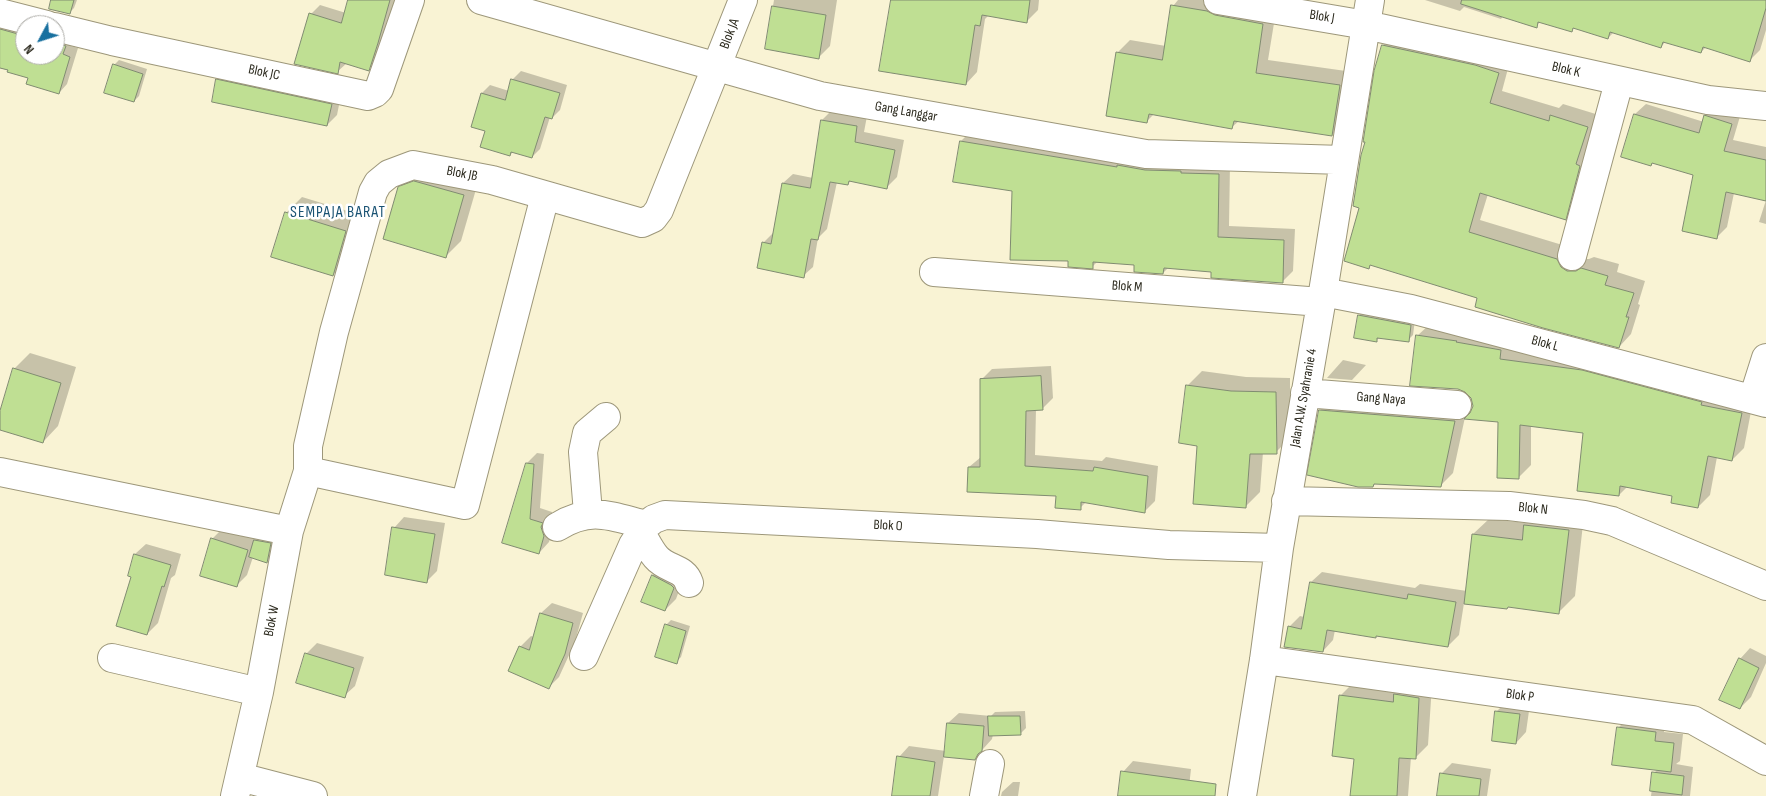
<!DOCTYPE html>
<style>
body{margin:0}
#map{position:relative;width:1766px;height:796px;overflow:hidden;background:#f9f3d4;font-family:"Sofia Sans Condensed",sans-serif}
canvas{display:block}
.north{position:absolute;left:15px;top:15px;width:50px;height:50px;box-sizing:border-box;background:#fff;border:1px solid #abaaa5;border-radius:50%;rotate:230deg;font-size:14px;font-weight:700;line-height:20px;text-align:center;color:#2c2a1e}
.north::after{content:'';display:block;margin:auto;width:18px;height:22px;background:#18709f;clip-path:polygon(50% 0,100% 100%,50% 72%,0 100%)}
</style>
<div id="map">
<canvas width="1766" height="796"></canvas>
<div class="north">N</div>
</div>
<script>
const ctx = document.querySelector('canvas').getContext('2d');
ctx.lineJoin = 'round';
function fill(path, color) {
  ctx.fillStyle = color;
  ctx.fill(path, 'evenodd');
}
function trace(path, color, width, dash) {
  ctx.strokeStyle = color;
  ctx.lineWidth = width;
  ctx.lineCap = dash ? 'butt' : 'round';
  ctx.setLineDash(dash || []);
  ctx.stroke(path);
}
function drawText(font, color, halo, rows, align = 'center') {
  ctx.font = font + ' "Sofia Sans Condensed",sans-serif';
  ctx.lineWidth = 5;
  ctx.setLineDash([]);
  ctx.textBaseline = 'middle';
  ctx.strokeStyle = halo;
  ctx.fillStyle = color;
  for (const [text, x, y, turn = 0] of rows) {
    ctx.save();
    ctx.translate(x, y);
    ctx.rotate((+turn || 0) * Math.PI / 180);
    ctx.textAlign = isNaN(turn) ? turn : align;
    if (halo) ctx.strokeText(text, 0, 0);
    ctx.fillText(text, 0, 0);
    ctx.restore();
  }
}
const shadow = new Path2D(`
 M53 0H77L74 8 69 13Z
 M350 0H396L377 60 368 70 347 63 337 72 311 14 320 5 346 13Z
 M774 0H837L830 46 819 57 766 48Z
 M892 0H1039L1038 10 1026 22 989 15 985 19 977 72 966 84Z
 M1178 0H1223L1276 11 1268 60 1353 72 1345 122 1332 135 1239 121 1232 127 1154 114 1147 121 1117 53 1130 40 1166 46 1173 6Z
 M1425 0H1766V30L1760 50 1750 60 1706 47 1701 52 1666 41 1661 47 1614 32 1608 38 1574 28 1571 30 1541 21 1536 26 1503 16 1501 19 1464 7 1460 11Z
 M0 17 25 25V55H55V32L74 37 71 46 78 48 67 84 59 93 29 77 0 68Z
 M1396 33 1510 61 1502 91 1559 108 1563 104 1599 115 1578 206 1565 218 1488 194 1480 220 1569 247 1580 259H1589L1594 257 1619 264 1617 272 1645 281 1638 304 1640 305 1631 334 1619 347 1479 297 1371 264 1368 267 1361 207 1366 141 1376 71 1383 45Z
 M119 60 147 69 139 96 134 101 114 65Z
 M227 70 341 95 337 115 327 125 218 80Z
 M521 71 567 85 560 110 552 118 550 117 540 149 532 157 514 151 510 155 486 130 482 93 490 85 509 91 513 79Z
 M1646 104 1704 122 1705 116 1716 105 1741 113 1733 140 1766 147V199L1734 193 1727 227 1717 237 1694 174 1653 162 1651 165 1623 156 1635 114Z
 M832 110 867 116 864 132 904 140 897 177 887 187 851 180 848 184 837 182 827 229 818 238 813 267 803 276 763 243 773 233 783 183 793 174 813 178 822 120Z
 M972 130 1230 164 1229 226 1295 229 1293 271 1282 282 1212 270 1169 267 1163 273 1135 264 1098 261 1092 267 1069 260 1013 190 961 141Z
 M415 172 479 179 461 241 445 257 399 188Z
 M302 197 361 215 349 259 333 275 286 213Z
 M1766 200V224L1759 222Z
 M1364 310 1415 320 1413 335 1408 340 1380 337 1376 341 1359 315Z
 M1430 324 1753 401 1744 448 1732 460 1717 457 1710 495 1698 507 1674 495 1628 486 1619 495 1584 432 1531 425V465L1518 478 1499 421 1471 413 1474 407 1472 398 1417 336Z
 M30 353 76 367 58 426 43 442 0 429V416L14 369Z
 M1343 360 1366 365 1352 380 1327 378Z
 M1051 366 1053 398 1042 409H1036L1035 455 1102 461 1106 457 1158 466 1155 501 1145 511 1087 501 1080 508 1058 494 969 467 981 457V380L992 369Z
 M1202 371 1246 377 1290 378V438L1276 452H1263L1260 492 1246 506 1198 445 1187 386Z
 M1333 398 1467 408 1453 473 1440 486 1376 483 1373 486 1320 410Z
 M537 453 544 454 540 508 552 512V516L555 524 549 542 539 553 504 542 527 463Z
 M1541 510 1584 515 1575 596 1559 612 1509 606 1507 608 1464 603 1459 635 1448 646 1378 635 1375 637 1335 630 1333 640 1323 651 1289 627 1300 616 1304 617 1311 582 1322 572 1415 588 1420 584 1467 591 1473 534 1489 519 1527 523Z
 M404 517 445 523 437 571 427 581 394 528Z
 M223 528 257 539 266 530 281 533 278 550 267 561 253 557 247 575 236 586 212 539Z
 M146 544 181 554 175 575 171 578 158 623 147 634 132 576 135 554Z
 M664 565 684 577 676 599 665 610 643 601 653 575Z
 M552 603 583 613 575 642 559 677 548 688 520 647 531 636 534 637 541 613Z
 M671 620 690 626 681 657 676 662 666 625Z
 M317 643 364 657 355 686 344 696 306 654Z
 M1750 648 1766 656V663L1751 697 1740 708V659Z
 M1353 683 1432 685 1428 745 1415 758 1411 757 1408 796H1351L1355 758 1340 696Z
 M1507 701 1530 704 1526 732 1516 743 1496 712Z
 M1025 711 1026 728 1021 733 993 734 992 739 975 758 944 756 938 796H893L899 757 909 746 946 751 948 723 959 713 991 716 995 712Z
 M1628 718 1665 723 1664 732 1683 734 1680 761 1676 764 1693 767 1690 796H1651L1654 773 1658 769 1618 728Z
 M1133 761 1191 769 1188 796H1119L1123 772Z
 M1452 763 1491 769 1487 796H1438L1442 773Z
 M1013 782H1020L1018 796H1001L1002 792Z`);
const building = new Path2D(`
 M51 0H74L70 14 49 9Z
 M348 0H390L378 43 369 71 340 62 338 74 294 64 309 13 341 23Z
 M891 0H1030L1027 23 982 15 980 26 975 25 966 85 879 71Z
 M1462 0H1766V8L1750 62 1703 47 1701 53 1663 42 1661 48 1610 32 1608 39 1573 28 1572 32 1538 22 1537 28 1461 4Z
 M1171 5 1207 11 1215 15 1263 24 1256 73 1340 85 1332 136 1234 121 1232 129 1149 114 1147 123 1106 116 1116 52 1162 60Z
 M772 6 826 15 819 59 765 49Z
 M0 29 25 36V55H55V43L66 46 63 54 70 57 59 94 26 84 28 78 7 72 8 70 0 68Z
 M1382 45 1475 65 1499 73 1490 103 1549 121 1550 115 1588 127 1576 164 1580 166 1566 220 1480 193 1469 232 1557 259 1561 267 1567 271H1576L1581 268 1608 276 1605 285 1634 293 1626 317H1629L1619 348 1543 328 1475 307 1477 298 1370 265 1369 269 1344 261 1359 208 1353 206 1361 155 1365 142H1363L1374 71Z
 M113 64 143 74 134 102 104 93Z
 M216 79 332 104 327 126 212 102Z
 M511 79 560 93 552 119 545 117 532 158 511 152 510 156 480 147 485 131 471 127 481 93 505 100Z
 M1634 114 1699 133 1704 115 1732 124 1724 151 1766 160V201L1726 192 1717 239 1682 231 1693 175 1652 163 1651 166 1621 157Z
 M821 120 857 126 855 142 895 150 887 189 849 181 848 185 830 182 818 240 811 239 804 278 757 268 762 242 771 244 782 183 810 188Z
 M960 141 1117 167V165L1145 170 1181 171V173L1219 174 1218 237 1284 240 1283 283 1211 278V272L1164 268 1163 274 1134 272V265L1093 262V269L1068 267V261L1010 260 1012 191 953 182Z
 M414 181 464 195 446 258 383 239 398 187Z
 M285 212 346 231 333 276 271 257Z
 M1358 315 1411 325 1409 342 1377 338V342L1354 338Z
 M1416 335 1457 341 1456 342 1501 350 1500 359 1582 370 1702 402 1701 405 1742 413 1732 461 1708 456 1698 508 1671 503 1672 496 1620 486 1619 496 1577 491 1583 433 1520 425 1519 479 1497 478 1498 422 1464 419 1470 413 1473 406 1471 398 1465 392 1458 389 1410 386Z
 M13 368 61 383 43 443 0 430V411Z
 M1041 376 1043 410 1026 411 1025 466 1093 471 1094 467 1148 476 1145 513 1081 502V510L1055 508 1056 496 967 492 968 467H980V379Z
 M1186 385 1231 391 1276 392 1277 454H1250L1246 508 1193 504 1197 446 1179 443Z
 M1319 410 1455 421 1441 487 1374 484 1373 487H1358L1307 475Z
 M526 463 534 464 530 519 543 523 541 527 544 536 539 554 502 543Z
 M1524 525 1569 530 1559 614 1508 607 1507 609 1464 604 1472 534 1522 540Z
 M392 527 435 534 427 583 385 575Z
 M211 538 248 550 237 587 200 576Z
 M254 540 271 543 267 563 249 557Z
 M134 554 171 565 164 587 162 586 147 635 116 626 131 577 128 576Z
 M652 575 671 585 674 588 665 611 641 602Z
 M1310 582 1407 599 1408 594 1456 602 1448 647 1376 636V638L1327 630 1323 652 1284 647 1288 626 1301 629Z
 M540 613 573 623 565 654 549 689 508 671 519 646 529 650Z
 M665 624 686 631 677 664 655 657Z
 M305 653 354 668 345 698 296 683Z
 M1739 658 1759 668 1740 709 1719 700Z
 M1394 694 1419 698 1416 759 1399 758 1397 796H1350L1354 759 1332 756 1339 695 1393 702Z
 M1495 711 1520 714 1516 744 1492 741Z
 M988 716H1020L1021 735 989 736Z
 M947 723 984 726 982 751 978 754 975 760 944 757Z
 M1617 727 1656 732 1655 741 1674 743 1671 772 1612 765Z
 M897 756 935 762 930 796H892Z
 M1121 771 1216 784 1215 796H1118Z
 M1652 772 1684 776 1682 795 1650 791Z
 M1440 773 1481 779 1479 796H1437Z`);
const minor = new Path2D(`
 M481 0 820 96 1146 154 1343 160
 M1218 0 1366 25 1708 100 1766 106
 M0 13 47 25
 M55 27 112 41 368 96 375 93 379 89 410 0
 M1572 256 1619 82
 M934 272 1321 302
 M1323 292 1411 309 1766 403
 M1305 393 1457 405
 M1753 399 1766 358
 M308 471 465 505 545 196
 M0 472 289 531
 M1286 501 1509 506 1584 515 1612 521 1766 586
 M588 513 583 452 587 433 606 417
 M557 527C591 506 610 516 646 525
 M641 533C646 541 650 550 656 557 667 570 684 567 689 583
 M584 656 633 545 646 525 654 519 665 515 1037 534 1169 545 1279 548
 M112 658 259 692
 M1264 660 1693 720 1766 761
 M240 777 313 796
 M235 796 259 692 289 531 308 471V446L334 332 373 192 378 183 389 174 413 165 492 180 642 223 653 218 659 210 743 0
 M984 796 990 764
 M1242 796 1264 660 1279 548 1323 292 1370 0`);
const streetNames = [
 ["Blok J",1322,17,9],
 ["Blok JA",730,34,-69],
 ["Blok K",1566,70,13],
 ["Blok JC",264,73,12],
 ["Gang Langgar",906,112,10],
 ["Blok JB",462,174,11],
 ["Blok M",1127,287,4],
 ["Blok L",1545,344,15],
 ["Jalan A.W. Syahranie 4",1304,398,-80],
 ["Gang Naya",1381,399,4],
 ["Blok N",1533,509,6],
 ["Blok O",888,526,3],
 ["Blok W",272,621,-79],
 ["Blok P",1520,696,8]
];
const quarterNames = [
 ["SEMPAJA BARAT",338,213]
];
fill(shadow, '#0003');
fill(building, '#bfdf93');
trace(building, '#808b71', 1);
trace(minor, '#9d977a', 30);
trace(minor, '#fff', 28);
drawText('14px', '#2c2a1e', '#fff', streetNames);
ctx.letterSpacing = '1px';
drawText('16px', '#195273', '#fff', quarterNames);
ctx.letterSpacing = '0px';
</script>
